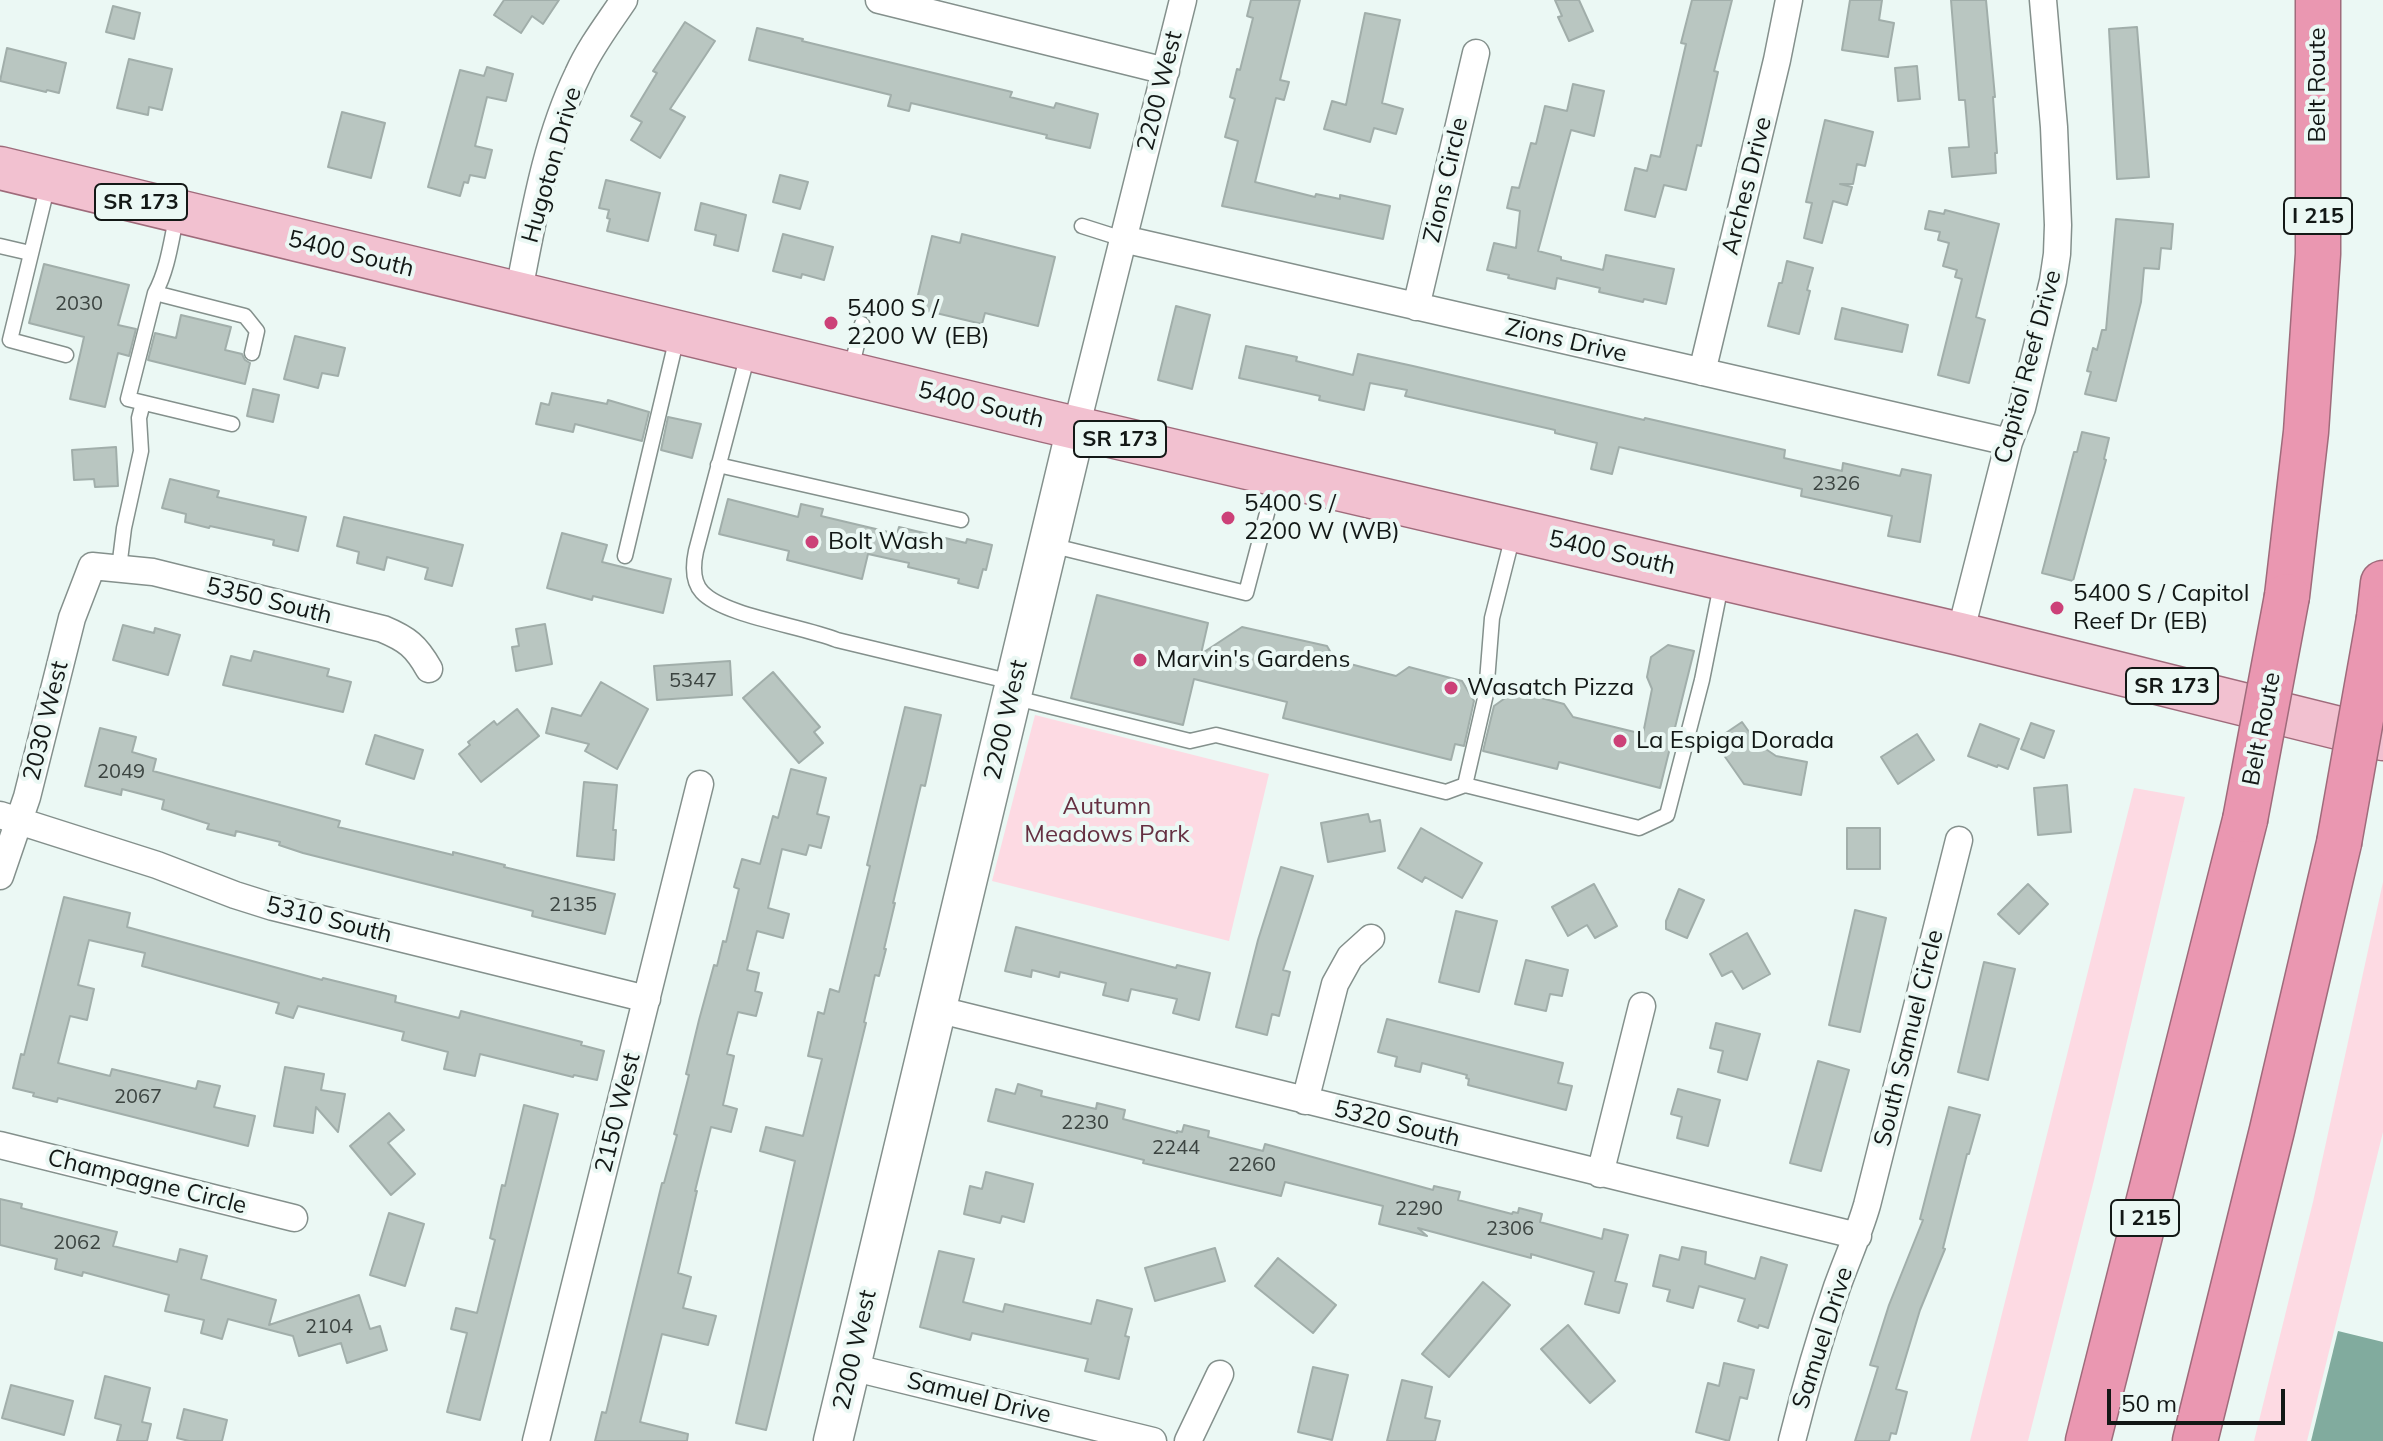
<!DOCTYPE html>
<style>
body{margin:0}
#map{position:relative;width:2383px;height:1441px;overflow:hidden;background:#ebf8f4;font-family:Mulish,sans-serif}
canvas{display:block}
.scale{position:absolute;left:2107px;top:1389px;width:178px;height:36px;box-sizing:border-box;border:4px solid #131816;border-top:0;padding-left:10px;font-size:24px;line-height:28px;white-space:nowrap;color:#131816;-webkit-text-stroke:6px #ebf8f4;paint-order:stroke}
</style>
<div id="map">
<canvas width="2383" height="1441"></canvas>
<div class="scale">50 m</div>
</div>
<script>
const ctx = document.querySelector('canvas').getContext('2d');
ctx.lineJoin = 'round';
function fill(path, color) {
  ctx.fillStyle = color;
  ctx.fill(path, 'evenodd');
}
function trace(path, color, width, dash) {
  ctx.strokeStyle = color;
  ctx.lineWidth = width;
  ctx.lineCap = dash ? 'butt' : 'round';
  ctx.setLineDash(dash || []);
  ctx.stroke(path);
}
function drawText(font, color, halo, rows, align = 'center') {
  ctx.font = font + ' Mulish,sans-serif';
  ctx.lineWidth = 8;
  ctx.setLineDash([]);
  ctx.textBaseline = 'middle';
  ctx.strokeStyle = halo;
  ctx.fillStyle = color;
  for (const [text, x, y, turn = 0] of rows) {
    ctx.save();
    ctx.translate(x, y);
    ctx.rotate((+turn || 0) * Math.PI / 180);
    ctx.textAlign = isNaN(turn) ? turn : align;
    if (halo) ctx.strokeText(text, 0, 0);
    ctx.fillText(text, 0, 0);
    ctx.restore();
  }
}
const green = new Path2D(`
 M1035 715 1269 774 1229 941 992 881Z
 M2134 788 2185 797 2094 1180 2028 1441H1970Z
 M2383 882V1132L2307 1441H2254L2313 1202Z`);
const water = new Path2D(`
 M2338 1331 2383 1342V1441H2311Z`);
const building = new Path2D(`
 M504 0H559L543 24 532 16 521 33 494 15Z
 M1251 0H1300L1280 80 1289 82 1284 100 1276 98 1255 182 1315 197 1316 194 1340 199V195L1390 206 1383 239 1222 206 1238 141 1225 137 1235 99 1230 97 1237 69 1240 70 1253 18 1247 16Z
 M1555 0H1579L1593 31 1569 41 1558 17 1562 16Z
 M1692 0H1732L1714 71 1718 72 1701 146 1697 145 1686 190 1664 185 1655 217 1625 210 1635 168 1647 171 1651 155 1660 157 1686 44 1681 43Z
 M1850 0H1882L1879 20 1894 23 1888 57 1842 50Z
 M1951 0H1986L1995 97H1993L1997 153H1995L1996 173 1952 177 1949 148 1969 147 1965 100H1959Z
 M113 6 140 13 134 39 106 32Z
 M1365 13 1400 20 1382 103 1403 109 1396 134 1374 128 1370 142 1324 129 1332 101 1346 105Z
 M685 22 715 41 670 109 685 117 660 158 631 140 642 122 631 116 657 73 653 71Z
 M2137 27 2149 177 2117 179 2109 29Z
 M757 28 803 39 802 41 1012 92 1010 97 1054 108 1056 103 1098 114 1090 148 1046 138 1047 135 911 103 909 111 888 106 891 95 749 60Z
 M7 48 66 63 59 93 47 90 46 92 0 81Z
 M129 59 172 69 162 110 149 107 148 115 117 108Z
 M1917 66 1920 99 1898 101 1895 68Z
 M487 67 513 74 506 101 487 97 475 146 492 150 485 178 470 175 468 183 464 182 460 196 428 187 460 70 484 76Z
 M1573 84 1604 91 1594 136 1571 130 1538 251 1561 257V260L1603 270 1606 255 1674 269 1666 304 1644 299 1643 302 1599 292 1600 288 1557 278 1555 289 1508 278 1509 275 1487 270 1494 243 1516 248 1520 211 1507 208 1512 187 1519 188 1531 143 1536 144 1545 106 1567 111Z
 M342 112 385 123 371 178 328 167Z
 M1825 120 1873 132 1865 166 1857 164 1853 184H1840L1852 187 1847 205 1833 201 1822 243 1804 238 1812 203 1806 202Z
 M780 175 808 182 800 209 773 202Z
 M606 180 660 193 648 241 607 231 610 219 607 218 609 210 599 208Z
 M701 203 746 215 738 251 714 245 716 235 695 230Z
 M1945 210 1999 224 1976 317 1985 320 1969 383 1938 375 1962 279 1955 277 1957 270 1943 266 1949 243 1938 240 1940 232 1925 229 1929 211 1944 214Z
 M2116 219 2173 224 2171 249 2161 248 2159 269 2144 268 2141 302 2116 401 2085 394 2091 372 2087 371 2093 348 2097 350 2102 330H2106Z
 M783 234 833 247 824 280 802 274 801 278 773 271Z
 M962 234 1055 257 1038 326 985 313 982 324 915 308 932 236 960 243Z
 M1787 261 1813 268 1807 290 1810 291 1799 334 1768 326 1779 283H1782Z
 M44 264 129 285 118 325 136 329 129 356 118 353 105 407 70 399 84 337 29 323Z
 M1176 306 1210 315 1192 389 1158 380Z
 M1842 308 1908 325 1902 352 1835 339Z
 M181 315 231 327 225 350 242 354 245 360 250 363 245 384 148 360 155 333 176 338Z
 M295 336 345 348 338 376 322 373 318 388 284 379Z
 M1246 346 1297 357 1296 361 1353 375 1358 354 1413 366 1644 420 1645 418 1785 450 1784 458 1842 471 1843 463 1900 476 1902 469 1931 475 1920 542 1888 536 1892 516 1801 496 1802 489 1619 447 1612 474 1591 469 1597 443 1555 433V430L1405 396 1407 390 1370 383 1364 410 1319 400 1320 396 1239 378Z
 M253 389 279 395 273 422 247 416Z
 M552 393 607 404 608 400 649 412 642 441 575 424 573 432 536 424 541 403 549 405Z
 M668 417 701 424 692 458 661 450Z
 M2082 432 2109 438 2104 459 2106 460 2073 581 2042 573 2074 452H2077Z
 M116 447 118 486 95 487 94 479 74 480 72 450Z
 M170 479 219 491 217 497 306 517 298 551 273 545 274 540 210 526 209 528 185 522 186 514 162 508Z
 M728 499 798 517 801 504 823 509 821 516 897 534 899 527 966 543 967 539 992 545 986 570 983 569 978 588 958 583 959 579 908 567 909 563 868 554 862 579 787 560 789 551 719 534Z
 M344 517 463 545 452 586 425 579 428 568 387 557 384 570 357 563 359 552 337 546Z
 M562 533 607 545 602 562 671 579 663 613 593 596 592 600 547 588Z
 M1097 595 1208 623 1201 654 1242 627 1327 646 1335 660 1396 676 1409 667 1462 681 1474 701 1464 746 1455 744 1451 760 1283 718 1287 702 1194 679 1183 725 1071 698Z
 M545 624 552 664 516 671 512 647 519 646 516 629Z
 M123 625 154 633 155 628 180 635 168 675 113 660Z
 M1668 645 1694 651 1660 788 1559 762 1557 769 1483 751 1494 706 1515 691 1564 704 1573 717 1643 734 1652 689 1647 677 1651 657Z
 M254 651 329 669 327 676 351 682 343 712 223 685 231 656 251 661Z
 M730 661 732 695 657 700 654 666Z
 M773 672 820 727 814 732 823 743 799 763 743 698Z
 M601 682 648 709 617 769 585 751 589 744 546 733 552 708 581 716Z
 M905 707 941 715 925 786 921 785 893 903H895L884 949H886L879 976 875 975 864 1022 866 1023 766 1430 736 1423 795 1161 760 1151 766 1127 803 1136 822 1059 808 1056 818 1012 824 1014 830 989 839 992 870 866 867 865Z
 M517 709 539 736 481 782 459 754 470 745 468 742 494 721 497 725Z
 M1742 722 1757 743 1776 756 1807 762 1801 795 1744 784 1714 741Z
 M2031 723 2054 731 2044 758 2021 749Z
 M1980 724 2019 739 2008 769 1998 765 1997 767 1968 756Z
 M100 728 136 737 132 752 156 759 153 771 340 821 338 827 453 855V852L505 865 504 867 615 894 605 934 532 916 533 911 303 853 279 845 280 842 236 831 235 836 207 829 209 824 162 809 164 800 122 789 121 795 85 786Z
 M1917 734 1934 760 1898 784 1881 757Z
 M375 735 423 750 414 779 366 764Z
 M791 769 826 778 817 814 829 817 821 848 809 845 806 855 782 849 768 908 789 914 783 938 757 931 747 970 759 973 755 991 762 993 756 1016 738 1012 727 1054 734 1056 723 1105 737 1109 731 1132 711 1127 695 1191H697L678 1273 691 1277 683 1308 716 1316 708 1345 662 1334 640 1422 688 1434 687 1441H595L602 1412 606 1413 662 1183H664L677 1135 674 1134 689 1075 686 1074 699 1020 714 965 717 966 723 941 726 942 739 889 734 887 742 859 760 864 773 816 778 818Z
 M584 782 617 785 613 830H616L614 860 577 856Z
 M2067 785 2071 832 2038 835 2034 788Z
 M1368 814 1370 822 1380 820 1385 851 1328 862 1321 823Z
 M1421 828 1482 863 1462 898 1425 877 1422 882 1398 868Z
 M1847 828H1880V869H1847Z
 M1281 867 1313 876 1283 970 1290 972 1279 1016 1272 1014 1267 1035 1236 1027 1258 940Z
 M1594 884 1617 926 1595 938 1587 925 1568 936 1552 907Z
 M2028 884 2048 904 2019 934 1998 914Z
 M1679 889 1704 900 1687 938 1666 929V921Z
 M64 897 130 913 127 927 322 980 323 978 396 996 395 1002 459 1018 461 1011 582 1042 581 1045 604 1051 597 1080 574 1075 573 1077 480 1054 475 1076 444 1069 448 1052 402 1040 404 1032 298 1006 293 1018 276 1013 279 1003 142 966 145 953 89 940 78 985 94 989 87 1020 70 1016 58 1063 110 1076 112 1069 196 1089 198 1081 220 1086 214 1107 255 1116 248 1146 58 1098 57 1102 33 1096 34 1093 13 1088 21 1054 24 1055Z
 M1855 910 1886 918 1860 1032 1829 1025Z
 M1456 911 1497 921 1479 992 1439 982Z
 M1016 927 1176 968 1177 965 1210 973 1199 1020 1173 1013 1177 999 1131 989 1128 1001 1103 995 1106 983 1060 972 1059 977 1032 970 1031 977 1005 971Z
 M1747 933 1770 974 1743 989 1732 971 1722 976 1710 954Z
 M1526 960 1568 970 1562 996 1550 994 1546 1011 1515 1004Z
 M1984 962 2015 969 1988 1080 1958 1072Z
 M1387 1019 1563 1063 1558 1083 1572 1086 1566 1110 1468 1085 1469 1079 1466 1078 1467 1075 1422 1063 1420 1072 1395 1066 1397 1057 1378 1052Z
 M1716 1023 1760 1034 1747 1080 1718 1072 1723 1051 1710 1048Z
 M1818 1061 1849 1070 1821 1171 1790 1163Z
 M285 1067 324 1074 321 1090 345 1094 338 1132 316 1107 313 1133 274 1126Z
 M1018 1084 1042 1091 1041 1096 1096 1109 1097 1103 1125 1110 1123 1119 1177 1133V1131L1182 1132 1184 1125 1209 1131 1208 1137 1263 1151 1265 1144 1433 1190 1434 1186 1460 1192 1458 1200 1512 1214 1513 1212 1518 1213 1519 1208 1542 1214 1540 1222 1602 1239 1604 1229 1628 1235 1615 1281 1627 1284 1619 1313 1585 1304 1594 1272 1531 1254V1258L1418 1228 1427 1236 1379 1224 1383 1206 1285 1182 1281 1196 1143 1163 1144 1160 988 1121 996 1089 1015 1094Z
 M1678 1089 1720 1100 1708 1146 1677 1138 1682 1117 1671 1114Z
 M524 1105 558 1114 480 1420 447 1412 467 1333 451 1329 456 1308 477 1313 495 1240 490 1238 502 1185 505 1186Z
 M1949 1107 1980 1115 1969 1154H1967L1943 1248 1945 1249 1920 1310 1896 1389 1907 1392 1896 1434 1891 1433 1889 1441H1855L1878 1367 1870 1365 1889 1305 1923 1220 1920 1219Z
 M389 1113 404 1130 388 1143 415 1174 391 1195 350 1146Z
 M986 1172 1033 1184 1024 1222 1002 1216 1000 1223 964 1214 970 1186 982 1189Z
 M0 1199 22 1204 21 1208 117 1232 113 1246 177 1262 180 1249 207 1256 201 1279 276 1300 269 1325 359 1295 370 1329 380 1326 387 1350 347 1363 341 1343 299 1356 293 1336 228 1319 222 1339 201 1333 204 1320 165 1311 169 1295 83 1272 82 1276 55 1269 57 1259 0 1245Z
 M389 1213 424 1224 405 1286 370 1275Z
 M1682 1247 1706 1252 1705 1264 1755 1279 1761 1257 1787 1265 1768 1328 1759 1325 1758 1328 1738 1321 1745 1299 1699 1286 1693 1308 1667 1301 1670 1290 1653 1286 1660 1255 1679 1260Z
 M1215 1248 1225 1281 1155 1301 1145 1268Z
 M939 1251 974 1259 963 1302 1003 1312 1005 1304 1091 1324 1097 1300 1132 1309 1125 1336 1129 1337 1119 1379 1085 1371 1088 1359 972 1333 970 1340 920 1327Z
 M1278 1258 1336 1305 1313 1333 1255 1286Z
 M1483 1282 1510 1305 1449 1377 1422 1354Z
 M1568 1325 1615 1381 1590 1403 1541 1349Z
 M1724 1363 1754 1370 1747 1399 1740 1397 1729 1441 1696 1432 1708 1383 1719 1386Z
 M1313 1367 1348 1375 1332 1440 1298 1432Z
 M105 1376 150 1388 142 1422 151 1424 147 1441H117L121 1425 95 1418Z
 M1402 1380 1432 1387 1425 1418 1440 1421 1435 1441H1387Z
 M11 1385 73 1401 64 1435 2 1418Z
 M184 1409 227 1420 222 1441H189L177 1438Z`);
const lane = new Path2D(`
 M48 184 10 340 66 355
 M177 214C171 241 168 269 155 293L128 399 232 424
 M1082 226 1123 239
 M0 246 30 253
 M155 293 245 316 257 331 252 353
 M748 354 696 551C693 565 692 581 702 592 724 616 803 626 837 640L1012 682
 M851 369 862 324
 M718 465 961 520
 M1050 545 1246 593 1276 479
 M625 556 677 337
 M119 568 124 528 141 451 139 418 143 403
 M1012 697 1190 741 1216 735 1446 792 1465 785 1639 828 1667 815 1702 680 1722 580
 M1465 785 1486 694 1492 618 1513 535`);
const street = new Path2D(`
 M879 0 1166 71
 M1123 239 2009 442
 M518 295C533 221 545 142 578 74 590 47 608 24 624 0
 M1416 307 1476 53
 M1702 372 1777 60 1789 0
 M1076 428 1183 0
 M1960 634 2009 442 2022 408 2053 281 2057 254 2058 225 2054 127 2043 0
 M0 815 157 865 235 895 273 907 647 999
 M0 876 27 797 72 618 92 566 153 572 383 629C407 639 416 646 429 669
 M936 1009 1858 1236
 M1305 1101 1335 984 1350 957 1371 938
 M0 1145 294 1218
 M1600 1174 1642 1006
 M851 1367 1153 1441
 M536 1441 700 784
 M1188 1441 1220 1374
 M1792 1441C1805 1389 1820 1337 1837 1287 1847 1259 1859 1233 1867 1205L1959 840`);
const secondary = new Path2D(`
 M833 1441 1076 428`);
const primary = new Path2D(`
 M0 168 1046 421 1960 634 2383 739`);
const highway = new Path2D(`
 M2287 596 2306 432 2318 254V0
 M2379 618 2383 583
 M2088 1441 2245 820
 M2195 1441 2272 1130 2339 843`);
const highwayBridge = new Path2D(`
 M2245 820 2287 596
 M2339 843 2379 618`);
const markers = [
 [831,323,8,"#cc4178"],
 [1228,518,8,"#cc4178"],
 [812,542,8,"#cc4178"],
 [2057,608,8,"#cc4178"],
 [1140,660,8,"#cc4178"],
 [1451,688,8,"#cc4178"],
 [1620,741,8,"#cc4178"]
];
const numberNames = [
 ["2030",79,304],
 ["2326",1836,484],
 ["5347",693,681],
 ["2049",121,772],
 ["2135",573,905],
 ["2067",138,1097],
 ["2230",1085,1123],
 ["2244",1176,1148],
 ["2260",1252,1165],
 ["2290",1419,1209],
 ["2306",1510,1229],
 ["2062",77,1243],
 ["2104",329,1327]
];
const shields = [
 [141,202,92],
 [2318,216,68],
 [1120,439,92],
 [2172,686,92],
 [2145,1218,68]
];
const shieldNames = [
 ["SR 173",141,202],
 ["I 215",2318,216],
 ["SR 173",1120,439],
 ["SR 173",2172,686],
 ["I 215",2145,1218]
];
const streetNames = [
 ["Belt Route",2318,85,-90],
 ["2200 West",1160,91,-76],
 ["Hugoton Drive",552,165,-74],
 ["Zions Circle",1446,180,-77],
 ["Arches Drive",1747,186,-76],
 ["5400 South",351,254,14],
 ["Zions Drive",1566,341,13],
 ["Capitol Reef Drive",2028,367,-75],
 ["5400 South",981,405,14],
 ["5400 South",1612,553,13],
 ["5350 South",269,601,14],
 ["2200 West",1006,720,-77],
 ["2030 West",46,721,-76],
 ["Belt Route",2262,729,-79],
 ["5310 South",329,920,14],
 ["South Samuel Circle",1909,1038,-76],
 ["2150 West",618,1113,-76],
 ["5320 South",1397,1124,14],
 ["Champagne Circle",147,1182,14],
 ["Samuel Drive",1823,1338,-72],
 ["2200 West",855,1350,-77],
 ["Samuel Drive",979,1398,14]
];
const poiNames = [
 ["5400 S /",847,309],
 ["2200 W (EB)",847,337],
 ["5400 S /",1244,504],
 ["2200 W (WB)",1244,532],
 ["Bolt Wash",828,542],
 ["5400 S / Capitol",2073,594],
 ["Reef Dr (EB)",2073,622],
 ["Marvin's Gardens",1156,660],
 ["Wasatch Pizza",1467,688],
 ["La Espiga Dorada",1636,741]
];
const parkNames = [
 ["Autumn",1107,807],
 ["Meadows Park",1107,835]
];
fill(green, '#fddae3');
fill(water, '#81ab9e');
fill(building, '#b9c6c1');
trace(building, '#a1aeaa', 2);
trace(lane, '#84908c', 17);
trace(street, '#84908c', 29);
trace(secondary, '#84908c', 41);
trace(primary, '#9f6b7b', 45);
trace(highway, '#9f6b7b', 47);
trace(lane, '#fff', 14);
trace(street, '#fff', 26);
trace(secondary, '#fff', 38);
trace(primary, '#f2c1d0', 42);
trace(highway, '#ea97b1', 44);
trace(highwayBridge, '#9f6b7b', 47, []);
trace(highwayBridge, '#ea97b1', 44);
for (const [x, y, r, color] of markers) {
  const dot = new Path2D();
  dot.arc(x, y, r, 0, 2 * Math.PI);
  ctx.fillStyle = color;
  ctx.fill(dot);
  trace(dot, '#ebf8f4', 3);
}
drawText('20px', '#3c4441', null, numberNames);
for (const [x, y, w] of shields) {
  const box = new Path2D();
  box.roundRect(x - w / 2, y - 18, w, 36, 6);
  ctx.fillStyle = '#ebf8f4';
  ctx.fill(box);
  trace(box, '#131816', 2);
}
drawText('bold 22px', '#131816', null, shieldNames);
drawText('24px', '#131816', '#ebf8f4', streetNames);
drawText('24px', '#131816', '#ebf8f4', poiNames, 'left');
drawText('24px', '#653042', '#ebf8f4', parkNames);
</script>
